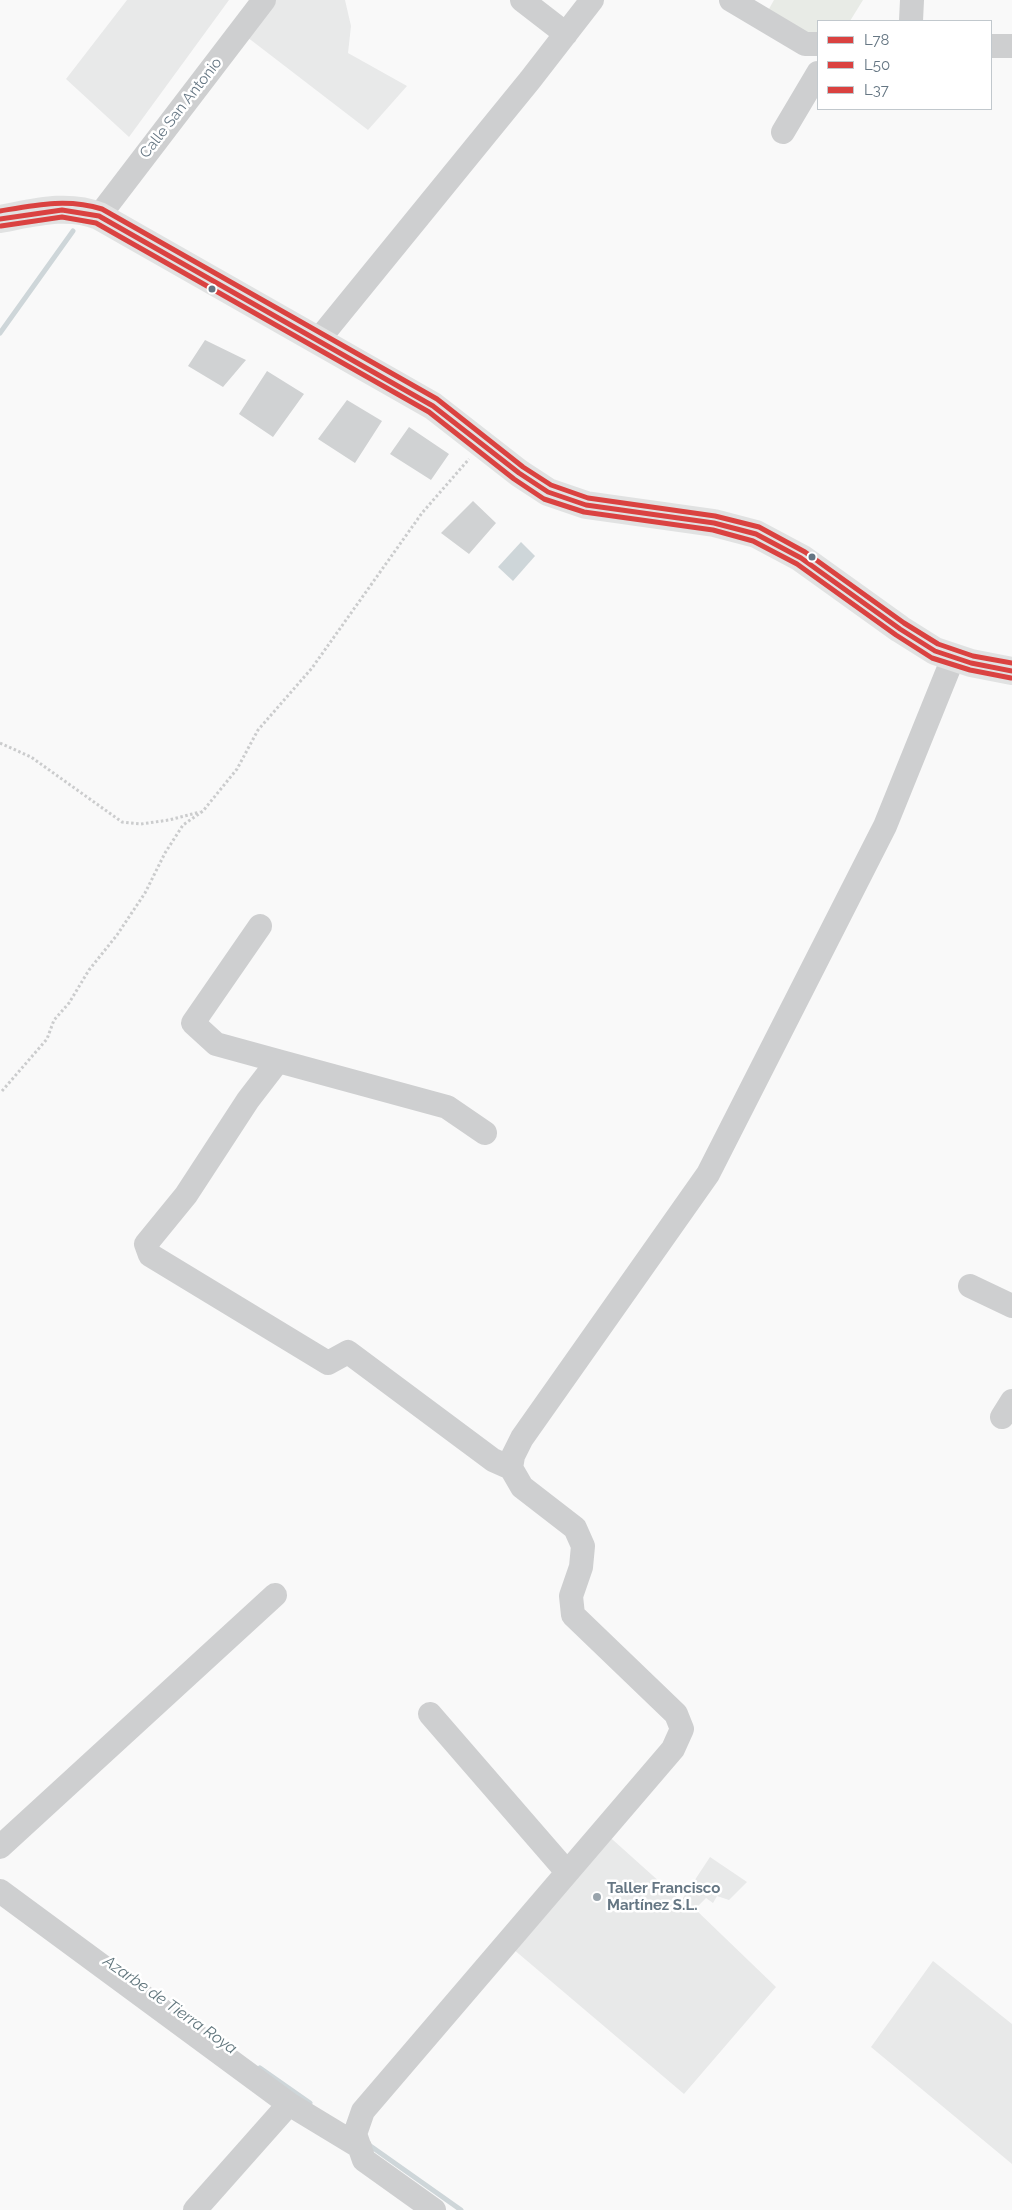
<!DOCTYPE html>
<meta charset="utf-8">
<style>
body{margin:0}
#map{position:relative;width:1012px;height:2210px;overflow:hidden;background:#f9f9f9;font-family:Raleway,sans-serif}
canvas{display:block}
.legend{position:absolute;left:817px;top:20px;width:175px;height:90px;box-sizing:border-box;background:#fff;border:1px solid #c1c8cd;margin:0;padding:6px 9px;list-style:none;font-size:15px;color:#657683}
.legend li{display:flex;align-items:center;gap:10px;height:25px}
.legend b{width:25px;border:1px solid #c1c8cd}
</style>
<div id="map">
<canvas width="1012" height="2210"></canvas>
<ul class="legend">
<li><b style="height:6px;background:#da4241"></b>L78</li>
<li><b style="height:6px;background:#da4241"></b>L50</li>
<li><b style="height:6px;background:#da4240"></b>L37</li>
</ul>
</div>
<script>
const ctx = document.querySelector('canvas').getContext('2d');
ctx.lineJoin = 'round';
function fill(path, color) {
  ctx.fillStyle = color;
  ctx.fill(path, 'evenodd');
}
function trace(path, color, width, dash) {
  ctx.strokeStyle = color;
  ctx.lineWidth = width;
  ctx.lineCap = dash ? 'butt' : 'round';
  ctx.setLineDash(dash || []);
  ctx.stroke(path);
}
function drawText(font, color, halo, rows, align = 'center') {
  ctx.font = font + ' Raleway,sans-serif';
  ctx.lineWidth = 5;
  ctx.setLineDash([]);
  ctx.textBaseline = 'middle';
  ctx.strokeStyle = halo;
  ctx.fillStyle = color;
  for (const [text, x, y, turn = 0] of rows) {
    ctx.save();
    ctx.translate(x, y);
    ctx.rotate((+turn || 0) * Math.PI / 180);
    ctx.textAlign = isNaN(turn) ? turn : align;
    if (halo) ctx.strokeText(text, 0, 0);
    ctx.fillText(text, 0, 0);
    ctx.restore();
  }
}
const built = new Path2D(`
 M127 0H229L129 137 66 79Z
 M276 0H345L351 26 348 53 407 86 368 130 247 37Z
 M603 1831 681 1901 710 1857 747 1882 729 1900 717 1896 713 1903 706 1898 695 1909 776 1987 684 2094 506 1943Z
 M933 1961 1012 2024V2164L871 2047Z`);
const green = new Path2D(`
 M774 0H863L850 21H818V44L765 16Z`);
const water = new Path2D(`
 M521 542 535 556 513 581 498 567Z`);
const stream = new Path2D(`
 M0 333 73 231
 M260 2068 310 2103
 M369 2145 461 2210`);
const building = new Path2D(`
 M205 340 246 360 223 387 188 366Z
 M267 371 304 394 273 437 239 414Z
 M347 400 382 421 355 463 318 439Z
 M409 427 449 454 431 480 390 454Z
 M473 501 496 523 469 554 441 533Z`);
const path = new Path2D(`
 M0 743 31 757 122 822 141 824 169 820 200 812
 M2 1091 47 1039 54 1020 69 1003 89 970 117 935 145 893 165 853 183 825 203 811 237 769 258 730 312 668 422 513 469 459`);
const minor = new Path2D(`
 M522 0 566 34
 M731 0 805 44H818
 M911 21 912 0
 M991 46H1012
 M783 132 818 73
 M99 216 264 0
 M319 339 530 80 592 0
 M260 926 193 1023 216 1044 278 1061
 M485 1133 447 1107 278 1061 248 1100 186 1195 146 1244 150 1255 328 1363 348 1352 493 1460 511 1468
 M970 1286 1012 1306
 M1002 1417 1012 1401
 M430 1714 567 1872
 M0 1847 275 1595
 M0 1891 289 2104 360 2147
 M195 2210 289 2104
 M434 2210 364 2160 355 2134 363 2111 673 1749 682 1729 676 1714 573 1615 571 1596 581 1567 583 1546 575 1528 522 1487 511 1468 513 1456 522 1438 708 1174 885 826 953 658`);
const major = new Path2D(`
 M0 219C33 213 67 203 99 216L433 406 519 473 548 492 586 505 714 523 756 534 801 558 900 629 935 651 971 663 1012 671`);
const bus1 = new Path2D(`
 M0 219 62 210 99 216 433 406 519 473 548 492 586 505 714 523 756 534 801 558 900 629 935 651 971 663 1012 671`);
const bus2 = new Path2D(`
 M1 226 62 217 96 223 429 412 514 479 544 499 584 512 713 530 753 541 797 564 896 635 932 658 970 670 1011 678`);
const bus3 = new Path2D(`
 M0 211C35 205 67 198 102 209L437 399 523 467 551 485 588 498 715 516 759 527 805 552 904 623 938 644 973 656 1012 663`);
const markers = [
 [212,289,4.5,"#657683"],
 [812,557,4.5,"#657683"],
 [597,1897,5,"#99a4ac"]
];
const streetNames = [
 ["Calle San Antonio",181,108,-52]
];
const poiNames = [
 ["Taller Francisco",607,1888],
 ["Martínez S.L.",607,1905]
];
const waterNames = [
 ["Azarbe de Tierra Roya",170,2005,35]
];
fill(built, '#e8e9e9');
fill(green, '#e8ebe6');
fill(water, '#ced6d9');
trace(stream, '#ced6d9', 5);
fill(building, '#d0d2d3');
trace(path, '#cbcccd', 3, [2.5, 2.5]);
trace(minor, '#cecfd0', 24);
trace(major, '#e1e2e2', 28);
trace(bus1, '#da4241', 5);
trace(bus2, '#da4241', 5);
trace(bus3, '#da4240', 5);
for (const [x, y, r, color] of markers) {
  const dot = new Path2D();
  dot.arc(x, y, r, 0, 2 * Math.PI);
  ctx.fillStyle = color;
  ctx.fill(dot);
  trace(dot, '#fff', 2);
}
drawText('15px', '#657683', '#fff', streetNames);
drawText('bold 15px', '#657683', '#fff', poiNames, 'left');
drawText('italic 16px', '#60757c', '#fff', waterNames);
</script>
